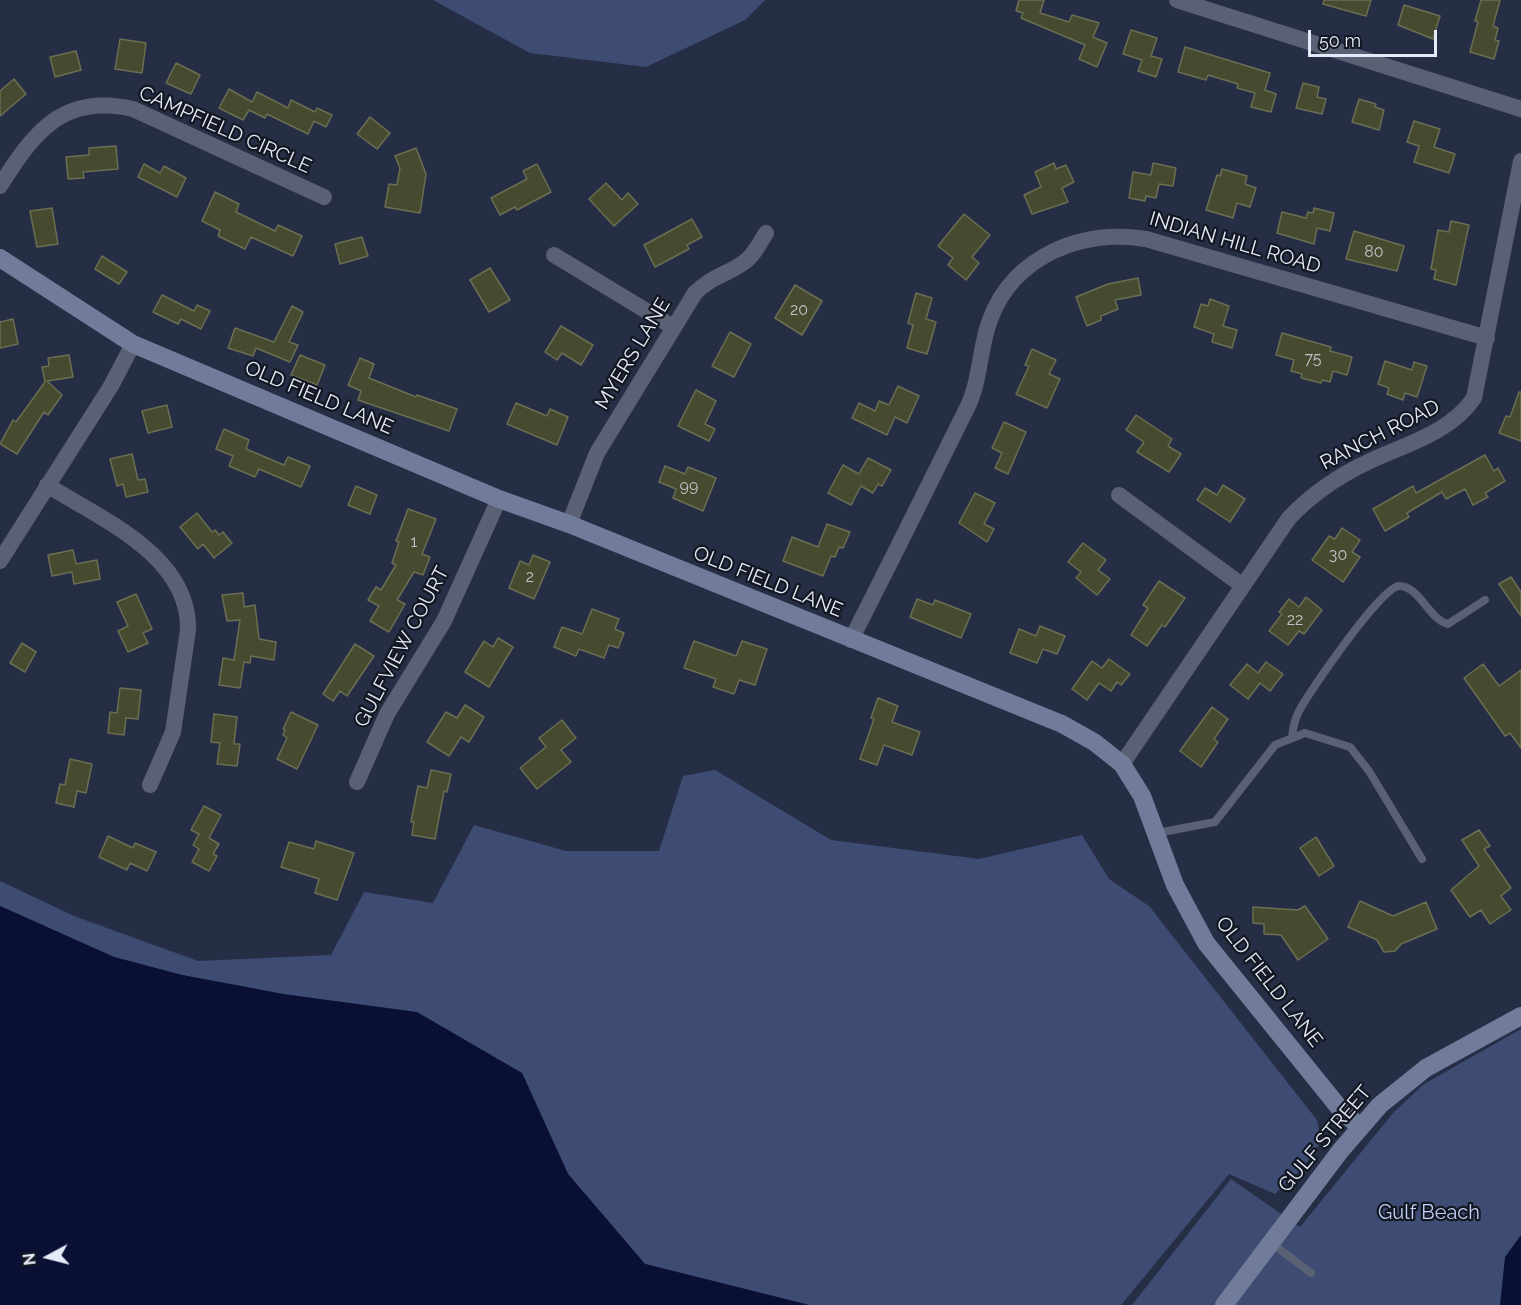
<!DOCTYPE html>
<style>
body{margin:0}
#map{position:relative;width:1521px;height:1305px;overflow:hidden;background:#262e45;font-family:Raleway,sans-serif}
canvas{display:block}
.north{position:absolute;left:18px;top:1227px;width:60px;height:60px;-webkit-text-stroke:4px #131721;paint-order:stroke;rotate:263deg;font-size:16px;font-weight:700;line-height:24px;text-align:center;color:#e5eaf9}
.north::after{content:'';display:block;margin:auto;width:21px;height:27px;background:#e5eaf9;clip-path:polygon(50% 0,100% 100%,50% 72%,0 100%)}
.scale{position:absolute;left:1308px;top:30px;width:129px;height:27px;box-sizing:border-box;border:3px solid #e5eaf9;border-top:0;padding-left:8px;font-size:18px;line-height:21px;white-space:nowrap;color:#e5eaf9;-webkit-text-stroke:4px #131721;paint-order:stroke}
</style>
<div id="map">
<canvas width="1521" height="1305"></canvas>
<div class="north">N</div>
<div class="scale">50 m</div>
</div>
<script>
const ctx = document.querySelector('canvas').getContext('2d');
ctx.lineJoin = 'round';
function fill(path, color) {
  ctx.fillStyle = color;
  ctx.fill(path, 'evenodd');
}
function trace(path, color, width, dash) {
  ctx.strokeStyle = color;
  ctx.lineWidth = width;
  ctx.lineCap = dash ? 'butt' : 'round';
  ctx.setLineDash(dash || []);
  ctx.stroke(path);
}
function drawText(font, color, halo, rows, align = 'center') {
  ctx.font = font + ' Raleway,sans-serif';
  ctx.lineWidth = 4.5;
  ctx.setLineDash([]);
  ctx.textBaseline = 'middle';
  ctx.strokeStyle = halo;
  ctx.fillStyle = color;
  for (const [text, x, y, turn = 0] of rows) {
    ctx.save();
    ctx.translate(x, y);
    ctx.rotate((+turn || 0) * Math.PI / 180);
    ctx.textAlign = isNaN(turn) ? turn : align;
    if (halo) ctx.strokeText(text, 0, 0);
    ctx.fillText(text, 0, 0);
    ctx.restore();
  }
}
const green = new Path2D(`
 M433 0H765L745 20 646 67 530 53Z
 M715 770 831 840 979 859 1082 835 1109 879 1149 906 1317 1120 1321 1141 1302 1169 1275 1194 1229 1174 1121 1305H809L645 1264 568 1174 522 1073 283 994 182 975 114 957 0 906V881L74 916 198 961 331 955 364 892 433 903 474 825 566 851H659L683 776Z
 M1521 1029V1305H1132L1231 1179 1300 1227 1393 1113 1424 1084Z`);
const water = new Path2D(`
 M0 906 114 957 182 975 283 994 417 1012 522 1073 568 1174 645 1264 809 1305H0Z
 M1521 1235V1305H1500L1505 1257Z`);
const building = new Path2D(`
 M1019 0H1044L1040 13 1069 22 1072 15 1099 23 1093 37 1107 43 1097 67 1079 59 1085 45 1021 18 1023 13 1016 11Z
 M1324 0H1371L1366 16 1323 4Z
 M1481 0H1500L1493 26 1498 28 1495 40 1499 41 1494 59 1470 52 1478 22 1475 21Z
 M1404 5 1440 16 1433 39 1398 25Z
 M1131 30 1157 38 1151 56 1162 59 1156 77 1138 71 1142 60 1123 54Z
 M120 39 146 43 142 73 115 69Z
 M1185 47 1270 73 1265 90 1276 94 1271 112 1251 107 1255 93 1237 88 1238 84 1208 75 1206 80 1178 72Z
 M76 51 81 70 55 77 50 57Z
 M176 63 200 75 191 94 166 83Z
 M14 79 26 94 0 116V91Z
 M1303 83 1319 87 1317 97 1326 99 1322 114 1296 108Z
 M229 89 252 102 257 92 288 108 291 100 315 112 317 108 332 115 326 127 314 121 308 134 267 114 265 118 249 110 243 120 219 108Z
 M1359 99 1376 104 1375 107 1384 110 1379 130 1352 122Z
 M370 117 390 133 377 149 357 134Z
 M1414 121 1440 129 1434 147 1455 154 1449 173 1414 162 1419 146 1407 142Z
 M116 146 118 169 83 172 84 178 68 179 66 157 89 155V148Z
 M416 148 426 174 420 213 385 207 389 184 397 185 400 168 395 156Z
 M1054 163 1056 169 1066 165 1074 182 1062 188 1068 202 1032 214 1024 195 1041 187 1035 172Z
 M1153 163 1176 168 1173 186 1159 184 1156 198 1146 196 1145 201 1129 198 1133 172 1151 175Z
 M144 164 160 173 164 166 186 178 177 197 138 177Z
 M537 164 551 192 517 210 515 207 500 215 491 198 527 179 523 171Z
 M1222 169 1247 176 1245 184 1256 188 1250 207 1237 203 1233 218 1206 210 1217 175 1220 176Z
 M606 183 622 200 628 193 638 204 614 226 589 199Z
 M215 192 239 204 236 212 275 231 278 225 302 236 293 256 251 237 245 249 218 236 220 230 202 221Z
 M52 208 58 244 37 247 30 211Z
 M1314 208 1334 213 1330 231 1317 228 1314 244 1277 233 1282 212 1306 218 1308 212 1313 213Z
 M964 214 990 235 972 257 979 263 966 280 948 265 953 258 938 246Z
 M692 219 702 237 687 245 689 249 655 267 644 245Z
 M1451 221 1469 225 1456 285 1434 279 1436 270 1431 269 1438 230 1449 232Z
 M1354 231 1404 246 1397 271 1346 259Z
 M362 237 368 256 340 264 335 244Z
 M102 256 127 272 119 284 95 269Z
 M490 268 510 300 489 312 470 280Z
 M1138 278 1141 295 1115 300 1118 309 1101 316V320L1087 326 1076 297 1108 284Z
 M795 285 822 301 802 335 775 318Z
 M916 293 932 298 926 319 936 322 927 354 907 348 913 325 908 323Z
 M162 295 194 311 197 305 210 311 201 329 181 319 178 324 153 312Z
 M1210 299 1229 306 1223 326 1237 330 1232 348 1212 342 1214 334 1194 327 1201 304 1208 306Z
 M292 306 303 312 289 342 298 345 290 362 256 348 253 356 228 348 235 328 274 342Z
 M13 319 18 344 0 348V322Z
 M561 326 593 345 581 365 562 353 557 360 545 352Z
 M730 332 751 344 734 377 712 366Z
 M1282 333 1331 347 1330 351 1352 357 1347 375 1333 371 1330 382 1322 380 1321 383 1301 378 1302 374 1291 371 1294 360 1276 355Z
 M1032 349 1056 360 1049 374 1060 379 1047 408 1016 394 1029 366 1025 365Z
 M69 355 73 377 47 381 62 395 48 415 44 412 17 454 0 444 13 420 16 422 45 382 42 367 49 366 48 358Z
 M300 355 325 365 317 385 291 375Z
 M360 358 374 364 369 378 416 397 417 395 457 409 449 431 358 400 361 391 348 385Z
 M1385 361 1412 370 1414 362 1427 366 1417 397 1405 393 1403 400 1387 394 1389 388 1378 384Z
 M898 386 919 396 907 423 895 417 887 435 852 418 859 403 875 411 879 401 889 405Z
 M696 390 716 401 705 424 715 429 709 441 678 426Z
 M1519 392H1521V441L1499 433 1506 416 1510 417Z
 M516 403 547 416 550 409 568 417 557 445 507 424Z
 M167 405 172 427 148 433 142 411Z
 M1136 415 1172 439 1168 446 1181 454 1169 472 1137 452 1144 442 1126 430Z
 M1004 422 1026 432 1008 474 995 468 1002 453 992 448Z
 M224 429 249 440 246 449 284 465 288 457 310 466 301 487 259 469 255 477 229 466 233 456 216 449Z
 M132 454 138 480 145 479 148 492 126 497 123 484 117 486 110 459Z
 M1485 455 1494 471 1498 468 1505 481 1485 493 1488 497 1473 505 1465 489 1446 499 1442 492 1407 513 1409 517 1385 531 1373 509 1413 486 1416 493Z
 M868 458 891 470 882 486 878 484 873 493 861 486 851 505 828 493 843 465 859 474Z
 M665 466 685 474 688 467 716 478 703 511 673 498 676 489 659 482Z
 M1223 485 1245 499 1230 522 1197 500 1205 488 1217 495Z
 M356 486 377 495 370 514 348 505Z
 M975 493 995 503 984 524 994 529 987 542 959 523Z
 M408 509 436 519 422 554 430 557 423 575 414 572 397 600 405 604 389 632 370 621 379 606 368 600 376 587 381 590 396 565 392 563 399 542 396 541Z
 M197 513 212 532 215 530 219 535 223 532 232 543 214 558 203 544 198 549 180 527Z
 M827 524 850 532 843 548 839 547 835 557 831 556 823 576 783 561 792 537 818 547Z
 M1342 528 1360 540 1352 552 1360 557 1343 582 1312 560 1329 536 1335 539Z
 M1083 543 1106 560 1098 570 1110 579 1097 595 1076 578 1081 572 1068 562Z
 M73 550 76 564 97 560 100 579 74 584 72 572 52 576 48 555Z
 M533 555 550 562 534 599 509 588 520 561 529 565Z
 M1511 577 1521 592V616L1499 584Z
 M1159 581 1185 598 1165 627 1162 625 1147 646 1131 635 1148 608 1143 605Z
 M243 593 244 607 255 605 259 639 276 642 274 660 251 656 250 663 244 662 240 688 219 685 223 658 234 660 240 620 227 621 222 595Z
 M136 594 152 629 143 633 148 643 128 652 118 631 128 626 117 602Z
 M1306 597 1322 610 1304 634 1299 631 1288 645 1269 631 1282 614 1279 612 1289 599 1299 607Z
 M917 599 933 605 935 600 971 614 961 638 910 617Z
 M592 609 619 619 615 629 624 633 618 648 609 645 604 658 579 649 576 656 554 647 562 627 582 634Z
 M1040 626 1065 636 1057 654 1043 649 1037 663 1010 653 1019 629 1036 636Z
 M498 638 513 647 489 687 465 672 484 641 493 647Z
 M694 641 736 656 742 641 767 649 755 685 739 680 734 694 713 687 716 679 684 668Z
 M22 643 36 652 25 672 10 663Z
 M355 644 374 656 347 696 340 691 333 701 323 694Z
 M1109 659 1130 674 1121 685 1117 682 1111 691 1099 683 1087 700 1072 689 1092 661 1102 668Z
 M1266 662 1283 674 1270 691 1260 683 1248 699 1230 685 1247 664 1258 673Z
 M1483 664 1499 686 1521 670V748L1510 733 1505 736 1464 678Z
 M120 688 141 690 138 719 126 718 124 735 108 733 110 712 117 713Z
 M878 698 898 706 892 722 920 732 912 755 884 745 877 765 860 759 874 719 871 718Z
 M465 705 484 717 469 742 461 737 449 756 427 742 446 712 457 718Z
 M1212 707 1228 719 1214 739 1218 742 1201 767 1180 751Z
 M291 712 318 725 297 769 277 759 287 738 283 735 285 730 283 729Z
 M214 714 237 717 234 744H240L237 766 217 764 220 743 211 742Z
 M562 720 576 738 561 750 571 762 537 789 520 768 546 747 539 738Z
 M70 759 92 764 86 793 77 791 74 807 56 803 60 784 65 785Z
 M431 770 451 774 447 792 444 791 435 839 412 835 414 822H411L418 786 427 788Z
 M204 806 221 815 209 838 219 844 213 854 217 856 209 871 192 862 199 849 193 845 199 834 191 830Z
 M1479 830 1490 846 1484 849 1511 888 1501 896 1511 910 1490 924 1481 910 1470 917 1451 890 1479 866 1462 840Z
 M108 836 133 848 135 843 156 852 147 871 130 863 127 870 99 857Z
 M1316 837 1334 866 1319 876 1300 848Z
 M316 841 354 853 337 900 315 893 319 879 281 867 289 842 314 849Z
 M1360 901 1393 916 1426 902 1437 929 1401 944 1395 951 1384 952 1377 940 1348 927Z
 M1305 906 1328 939 1298 960 1281 935 1264 934V924L1253 923V907L1298 910Z`);
const lane = new Path2D(`
 M1292 737C1293 728 1295 719 1299 711 1309 692 1382 586 1399 586 1420 586 1429 620 1448 624L1485 600
 M1157 833 1215 822 1275 745 1305 733 1350 747 1369 771 1422 859
 M1270 1242 1311 1273`);
const street = new Path2D(`
 M1177 0 1521 109
 M0 186C34 132 63 93 133 109L324 197
 M554 255 673 327
 M47 485C101 519 190 556 188 630L173 732 150 785
 M1119 495 1243 586
 M569 524 597 453 695 293C712 276 726 275 743 263 754 256 759 244 766 233
 M0 561 111 386 133 344
 M851 640C890 563 929 485 967 408 981 380 979 348 990 320 1013 256 1083 228 1146 239L1487 338
 M1122 764 1289 518C1312 494 1338 476 1368 462 1406 444 1450 433 1474 398L1521 161
 M357 782 387 714 444 621 499 499`);
const secondary = new Path2D(`
 M0 258 133 344 499 499 569 524 1062 724 1094 742 1122 764 1142 796 1175 885 1206 943 1341 1110 1360 1127
 M1224 1305 1341 1150 1380 1105 1426 1068 1521 1016`);
const numberNames = [
 ["80",1374,252],
 ["20",799,310],
 ["75",1313,359],
 ["99",689,486],
 ["1",414,542],
 ["30",1338,555],
 ["2",530,577],
 ["22",1295,620]
];
const streetNames = [
 ["CAMPFIELD CIRCLE",225,130,24],
 ["INDIAN HILL ROAD",1235,243,16],
 ["MYERS LANE",633,354,-59],
 ["OLD FIELD LANE",319,398,23],
 ["RANCH ROAD",1380,435,-27],
 ["OLD FIELD LANE",768,582,22],
 ["GULFVIEW COURT",402,647,-62],
 ["OLD FIELD LANE",1269,982,52],
 ["GULF STREET",1325,1139,-50]
];
const parkNames = [
 ["Gulf Beach",1429,1213]
];
fill(green, '#3e4c73');
fill(water, '#091034');
fill(building, '#464b30');
trace(building, '#6a6f53', 1.5);
trace(lane, '#5a6174', 8);
trace(street, '#5a6174', 16);
trace(secondary, '#717c9a', 18);
drawText('16px', '#bdc2c7', null, numberNames);
drawText('20px', '#e5eaf9', '#131721', streetNames);
drawText('20px', '#c0d0f9', '#131721', parkNames);
</script>
